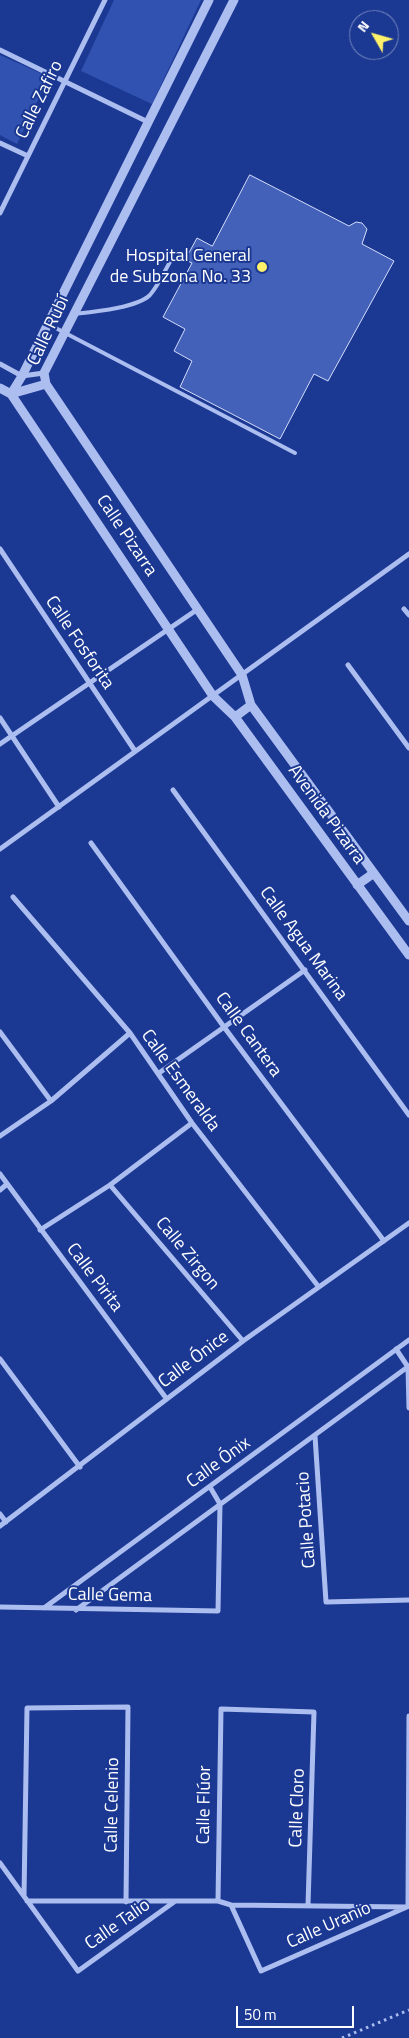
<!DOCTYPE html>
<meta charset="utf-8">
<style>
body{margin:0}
#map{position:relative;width:409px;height:2038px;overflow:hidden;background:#1b3893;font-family:"Titillium Web",sans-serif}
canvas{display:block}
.north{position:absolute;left:349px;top:10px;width:50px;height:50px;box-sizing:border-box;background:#1b3893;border:1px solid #7688be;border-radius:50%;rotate:308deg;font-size:14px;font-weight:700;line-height:20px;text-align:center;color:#fff}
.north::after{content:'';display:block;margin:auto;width:18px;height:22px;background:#fff26a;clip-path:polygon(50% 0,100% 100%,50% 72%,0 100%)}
.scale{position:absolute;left:236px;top:2006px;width:118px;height:22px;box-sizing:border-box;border:2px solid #fff;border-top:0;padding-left:6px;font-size:15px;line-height:18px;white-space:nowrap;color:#fff;-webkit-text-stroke:4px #1b3893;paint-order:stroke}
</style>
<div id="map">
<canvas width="409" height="2038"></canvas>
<div class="north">N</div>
<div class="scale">50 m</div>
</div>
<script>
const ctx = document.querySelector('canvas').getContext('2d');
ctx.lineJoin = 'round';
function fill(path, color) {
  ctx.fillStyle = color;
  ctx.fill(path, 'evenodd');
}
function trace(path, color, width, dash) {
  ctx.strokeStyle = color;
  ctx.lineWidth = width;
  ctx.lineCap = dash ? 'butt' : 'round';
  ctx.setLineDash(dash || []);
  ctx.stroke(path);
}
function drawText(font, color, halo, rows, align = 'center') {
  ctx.font = font + ' "Titillium Web",sans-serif';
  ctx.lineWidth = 4;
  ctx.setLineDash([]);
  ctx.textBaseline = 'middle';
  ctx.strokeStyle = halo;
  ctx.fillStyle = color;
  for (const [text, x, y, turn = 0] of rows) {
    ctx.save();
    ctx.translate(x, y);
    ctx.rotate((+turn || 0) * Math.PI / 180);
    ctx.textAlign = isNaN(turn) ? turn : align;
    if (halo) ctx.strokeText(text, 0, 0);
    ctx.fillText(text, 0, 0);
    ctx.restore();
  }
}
const green = new Path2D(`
 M114 0H201L152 104 81 71Z
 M0 55 49 77 17 144 0 135Z`);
const building = new Path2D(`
 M250 175 349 226 356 222 362 223 367 229 362 244 394 261 328 381 314 374 280 439 180 387 192 361 174 351 185 329 163 317 192 263 185 260 197 238 212 246Z`);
const path = new Path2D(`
 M342 2038 409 2010`);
const service = new Path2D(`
 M74 314C92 312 137 308 150 295 158 286 164 272 170 262
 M48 324 295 453`);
const minor = new Path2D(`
 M0 50 148 122
 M0 143 28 156
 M0 213 105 0
 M0 364 22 376 44 373
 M0 549 135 751
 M404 609 409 615
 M348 665 409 748
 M0 718 59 807
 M0 744 198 609
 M173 790 409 1115
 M91 843 224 1027 384 1241
 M0 849 409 554
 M13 897 130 1033 192 1123 318 1286
 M0 1032 51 1101
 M159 1073 305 970
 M0 1136 51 1101 130 1033
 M0 1174 166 1398
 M110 1185 243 1341
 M0 1190 7 1184
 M40 1230 110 1185 192 1123
 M396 1349 408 1367 409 1408
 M0 1359 80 1467
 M315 1436 326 1602 409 1600
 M0 1514 6 1522
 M0 1526 243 1341 409 1223
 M0 1607 218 1611 220 1504 210 1487
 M44 1608 409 1340
 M76 1610 409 1366
 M0 1863 78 1971 174 1902
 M24 1896 27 1708 128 1707 126 1902
 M27 1901H218L231 1905 406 1907
 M218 1901 221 1709 314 1712 308 1905
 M231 1905 261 1971 409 1906
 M408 1906 409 1716`);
const tertiary = new Path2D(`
 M234 0 44 373 46 384 242 675 251 705 409 921
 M0 388 11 394 213 696 235 717 409 955
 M11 394 22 376 209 0
 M11 394 46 384
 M235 717 251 705
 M357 885 374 873`);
const markers = [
 [262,267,6,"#fff26a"]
];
const streetNames = [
 ["Calle Zafiro",40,100,-64],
 ["Calle Rubí",49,331,-65],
 ["Calle Pizarra",126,536,56],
 ["Calle Fosforita",79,643,56],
 ["Avenida Pizarra",326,815,54],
 ["Calle Agua Marina",303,944,54],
 ["Calle Cantera",248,1035,54],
 ["Calle Esmeralda",180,1081,54],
 ["Calle Zirgon",187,1254,50],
 ["Calle Pirita",94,1278,53],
 ["Calle Ónice",194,1360,-37],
 ["Calle Ónix",219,1463,-36],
 ["Calle Potacio",307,1520,-94],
 ["Calle Gema",110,1596,1],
 ["Calle Celenio",113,1805,-89],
 ["Calle Flúor",205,1805,-89],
 ["Calle Cloro",298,1808,-88],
 ["Calle Talio",118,1925,-35],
 ["Calle Uranio",329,1926,-24]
];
const poiNames = [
 ["Hospital General",251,257],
 ["de Subzona No. 33",251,278]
];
fill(green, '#3252b2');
fill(building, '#4461ba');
trace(building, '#d3ddfb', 1);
trace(path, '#acbdef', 3, [2.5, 4]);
trace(service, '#acbdef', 4);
trace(minor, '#acbdef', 5);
trace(tertiary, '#acbdef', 9);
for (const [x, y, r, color] of markers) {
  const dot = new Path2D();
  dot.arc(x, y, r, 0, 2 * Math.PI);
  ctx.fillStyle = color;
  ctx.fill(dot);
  trace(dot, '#1b3893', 2);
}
drawText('18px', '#fff', '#1b3893', streetNames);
drawText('18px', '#fff', '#1b3893', poiNames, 'right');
</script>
